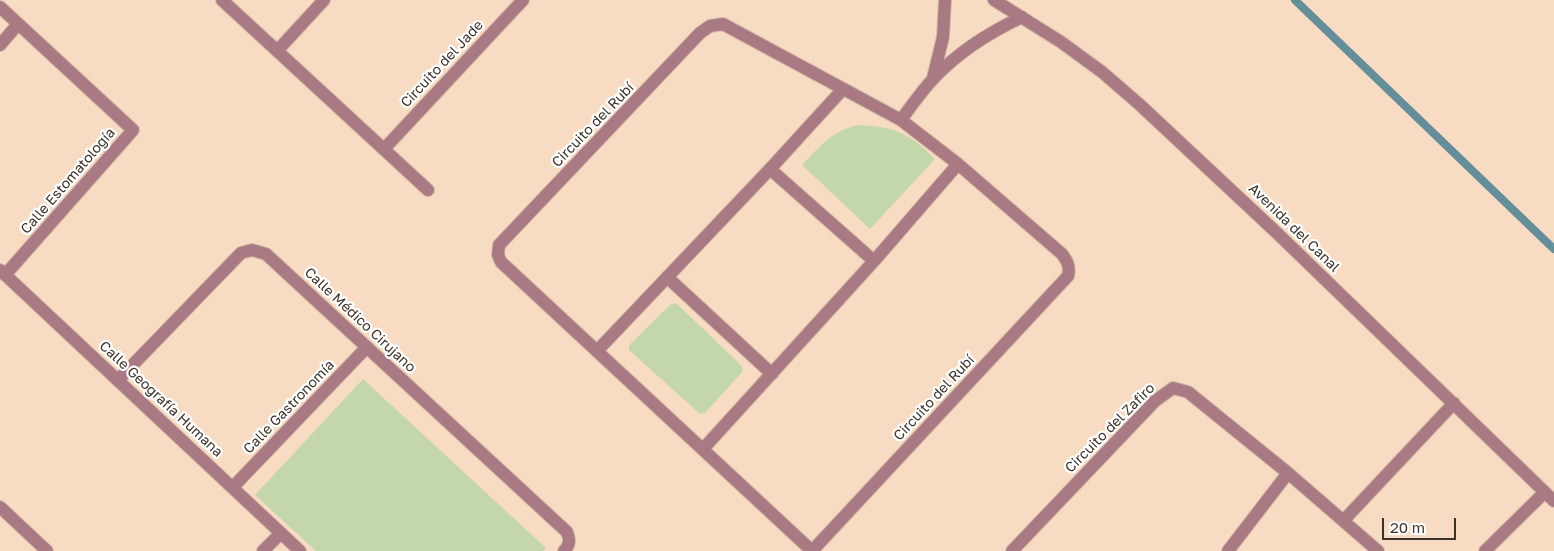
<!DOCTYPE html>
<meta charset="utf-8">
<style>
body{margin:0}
#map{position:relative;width:1554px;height:551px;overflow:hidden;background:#f7dcc3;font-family:"Golos Text",sans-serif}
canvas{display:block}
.scale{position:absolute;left:1382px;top:518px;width:74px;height:22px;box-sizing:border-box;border:2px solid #3c3228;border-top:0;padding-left:6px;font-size:15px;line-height:18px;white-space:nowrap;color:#3c3228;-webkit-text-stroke:4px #fff;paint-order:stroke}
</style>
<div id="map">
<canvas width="1554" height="551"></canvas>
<div class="scale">20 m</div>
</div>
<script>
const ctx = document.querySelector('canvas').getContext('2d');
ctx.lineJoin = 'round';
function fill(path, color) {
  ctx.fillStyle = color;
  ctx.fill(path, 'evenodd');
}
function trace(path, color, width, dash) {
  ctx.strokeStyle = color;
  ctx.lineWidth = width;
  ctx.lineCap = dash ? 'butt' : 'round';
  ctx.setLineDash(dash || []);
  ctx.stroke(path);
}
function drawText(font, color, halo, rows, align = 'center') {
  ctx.font = font + ' "Golos Text",sans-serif';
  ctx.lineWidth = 4.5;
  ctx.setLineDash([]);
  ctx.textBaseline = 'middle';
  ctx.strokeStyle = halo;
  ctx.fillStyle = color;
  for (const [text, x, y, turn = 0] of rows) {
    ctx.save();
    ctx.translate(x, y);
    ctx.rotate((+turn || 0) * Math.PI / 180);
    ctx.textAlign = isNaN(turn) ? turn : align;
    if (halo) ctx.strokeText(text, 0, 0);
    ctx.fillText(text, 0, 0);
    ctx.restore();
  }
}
const green = new Path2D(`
 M856 125C894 126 909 133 935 159L870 229 802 165C821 145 829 134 856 125Z
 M676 303 742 366 743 371 705 413 700 414 629 350V345L670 305Z
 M363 379 546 548 543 551H316L255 495Z`);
const stream = new Path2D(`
 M1295 0 1554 249`);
const minor = new Path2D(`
 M222 0 428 190
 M994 0 1061 42 1102 72 1139 104 1278 234 1554 501
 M0 7 133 130 5 275
 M723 24 901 120 958 164 1062 254C1068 262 1070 267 1068 276L812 551 501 262 498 255 499 245 700 33 710 26Z
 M0 45 18 24
 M277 51 324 0
 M933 78 943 37 945 0
 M901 120C911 106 921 92 933 79 958 52 988 33 1022 17
 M384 149 523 0
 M770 169 874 261
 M0 270 300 551
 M667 277 772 374
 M597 351 770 169 843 89
 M118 380 241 253 252 250 266 254 567 532C570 540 570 545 564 551
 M703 449 874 261 958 164
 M233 487 367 347
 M0 507 47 551
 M1344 520 1454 403
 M263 551 281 533
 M1012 551 1155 401 1173 388 1188 392 1288 473 1378 551
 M1228 551 1288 473
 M1485 551 1545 492`);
const streetNames = [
 ["Circuito del Jade",442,64,-47],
 ["Circuito del Rubí",593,125,-46],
 ["Calle Estomatología",68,181,-49],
 ["Avenida del Canal",1294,228,44],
 ["Calle Médico Cirujano",360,320,43],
 ["Circuito del Rubí",934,398,-47],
 ["Calle Geografía Humana",161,399,43],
 ["Calle Gastronomía",289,407,-46],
 ["Circuito del Zafiro",1110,428,-45]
];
fill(green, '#c4d7ab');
trace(stream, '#648e99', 8);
trace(minor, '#d2baa4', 14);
trace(minor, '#a97a84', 12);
drawText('14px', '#3c3228', '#fff', streetNames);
</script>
